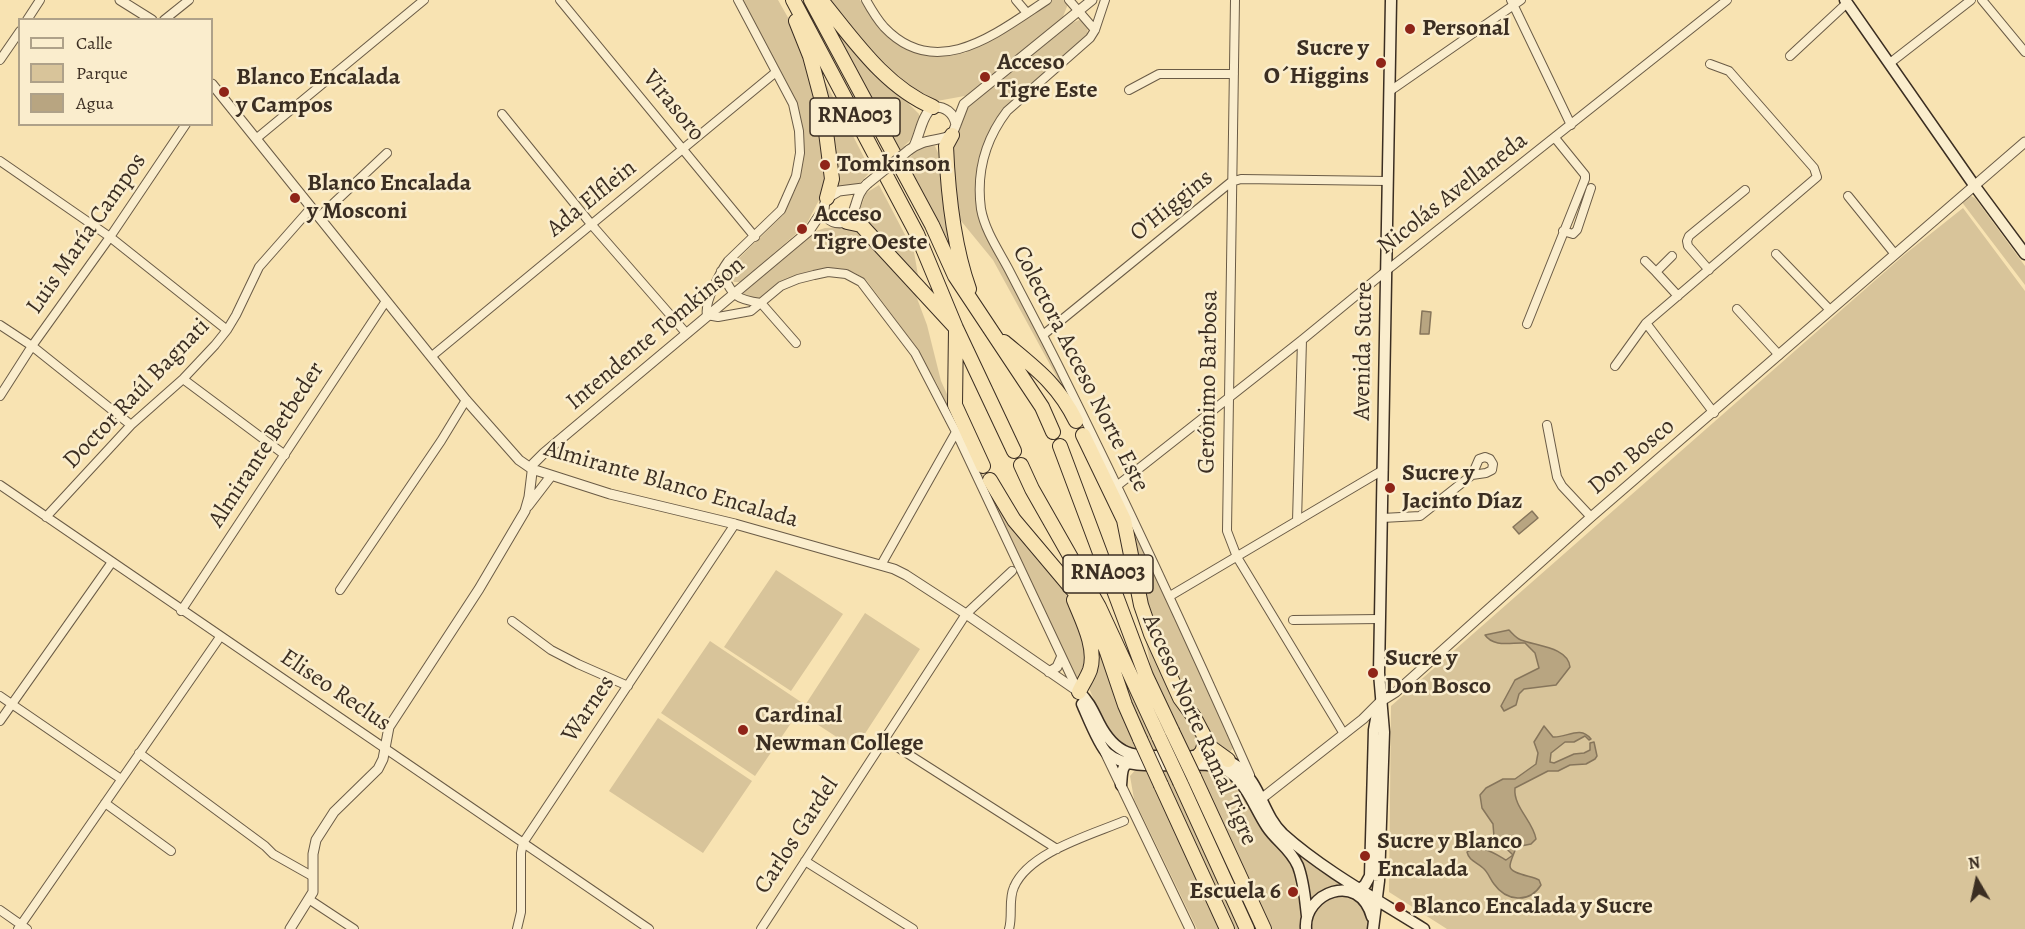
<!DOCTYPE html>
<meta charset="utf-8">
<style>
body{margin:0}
#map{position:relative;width:2025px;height:929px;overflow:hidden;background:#f8e3b2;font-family:Alegreya,serif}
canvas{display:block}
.legend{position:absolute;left:18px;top:18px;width:195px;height:108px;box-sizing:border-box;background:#faedcd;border:2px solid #aea189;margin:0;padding:8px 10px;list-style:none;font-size:18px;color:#3b2e22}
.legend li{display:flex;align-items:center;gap:12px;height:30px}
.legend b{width:30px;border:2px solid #aea189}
.north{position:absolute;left:1947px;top:851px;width:60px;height:60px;-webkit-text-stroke:4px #faedcd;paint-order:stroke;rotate:351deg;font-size:16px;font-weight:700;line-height:24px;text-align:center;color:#3b2e22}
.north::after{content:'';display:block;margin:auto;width:21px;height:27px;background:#3b2e22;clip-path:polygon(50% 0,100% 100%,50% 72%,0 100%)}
</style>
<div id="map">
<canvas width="2025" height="929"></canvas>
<ul class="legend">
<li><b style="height:8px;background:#faedcd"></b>Calle</li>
<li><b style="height:16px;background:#d8c49a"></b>Parque</li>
<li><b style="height:16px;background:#b8a581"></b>Agua</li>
</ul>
<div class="north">N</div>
</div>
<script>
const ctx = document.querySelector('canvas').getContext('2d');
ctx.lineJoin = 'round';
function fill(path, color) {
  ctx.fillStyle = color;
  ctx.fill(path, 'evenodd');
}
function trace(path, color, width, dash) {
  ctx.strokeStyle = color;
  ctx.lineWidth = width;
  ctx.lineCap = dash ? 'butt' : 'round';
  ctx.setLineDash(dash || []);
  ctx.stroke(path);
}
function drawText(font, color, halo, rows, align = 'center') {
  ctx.font = font + ' Alegreya,serif';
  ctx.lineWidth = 5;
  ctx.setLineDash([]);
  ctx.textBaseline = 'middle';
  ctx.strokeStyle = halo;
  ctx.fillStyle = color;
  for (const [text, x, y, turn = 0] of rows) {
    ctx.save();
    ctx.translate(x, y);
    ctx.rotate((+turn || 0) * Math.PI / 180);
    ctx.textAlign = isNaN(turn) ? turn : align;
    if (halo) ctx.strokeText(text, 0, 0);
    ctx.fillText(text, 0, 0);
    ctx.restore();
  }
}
const green = new Path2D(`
 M743 0H778L794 28 807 60 818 103 827 175 819 200 806 225 741 282H734L730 274 732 265 783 215 797 186 804 154 800 116 788 85Z
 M829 0H860L879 28 897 44 929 55H945L965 53 1052 0H1065L1068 4 1062 19 970 95 937 101 925 99 885 69Z
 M1079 20 1085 22 1088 28 1086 40 1001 116 981 159 980 213 988 240 1043 343 1115 487 1234 747 1228 754 1211 741 1189 701 1155 632 1096 455 1072 405 993 260 957 216 951 148 959 133V125L967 105 1068 25Z
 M836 28 863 58 919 114C921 128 915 137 904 146L910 157C917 150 924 143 935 146L938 153 946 211 955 261 834 29Z
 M814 60 871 171 857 186 837 189 840 175 836 165Z
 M879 185 914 252 919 281 876 233 857 217 866 193Z
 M1971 196 1975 198 2025 266V285L1961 201Z
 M1963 208 2025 291V929H1447L1389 892 1391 706 1904 255Z
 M855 227 915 293 927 325 941 381 993 495 1059 580 1073 609 1088 659 1080 678H1075L1071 672 937 384 914 344 867 281C849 266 835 266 814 272 808 274 801 275 795 276 779 281 765 296 752 306 746 304 741 298 740 291L813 232 825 228Z
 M776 570 843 614 791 691 724 647Z
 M865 613 920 649 855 749 800 713Z
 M1094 626 1136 748 1145 749 1106 637 1160 752 1135 751 1120 745 1110 737 1088 686Z
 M1144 632 1203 748 1188 754 1153 678Z
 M710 641 804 704 755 776 661 713Z
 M658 718 752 781 703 853 609 791Z
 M1161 725 1164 726 1259 929H1252L1159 727Z
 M1167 766 1243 929H1231L1154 767Z
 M1193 766 1229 773 1291 860 1304 929H1268Z
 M1138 767H1145L1223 929H1197L1134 799 1130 776Z
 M1293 849 1348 887 1308 906Z
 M1341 896C1357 900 1372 910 1369 929H1311C1309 908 1323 899 1341 896Z`);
const water = new Path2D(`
 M1422 311 1431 312 1429 334H1420Z
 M1532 511 1538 518 1519 534 1513 527Z
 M1509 630C1513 634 1516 638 1521 640 1536 646 1568 647 1570 667L1556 685 1524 689 1519 694 1516 705 1504 711 1501 706 1515 680 1539 668 1535 653 1525 643C1512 642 1494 648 1485 635Z
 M1544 726 1553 737C1567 738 1580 725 1591 739L1589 740 1585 736 1574 742H1565L1551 753 1550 762 1554 763 1574 754 1584 753 1590 750V743L1594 742 1597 756 1595 759 1586 764 1570 765 1558 771H1548L1515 788C1513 807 1533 821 1536 839L1531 844 1516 847C1515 852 1510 861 1510 866 1510 874 1532 876 1539 880L1541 885C1529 904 1506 901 1494 884 1490 879 1488 872 1483 868 1477 862 1469 861 1467 852 1480 843 1494 853 1506 860L1513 855 1494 837 1493 824 1482 808 1480 795 1486 788 1503 779H1515L1536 764 1538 753 1534 742Z`);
const minor = new Path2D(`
 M560 0 755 237
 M738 0 793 104 799 131 800 153 796 176 781 210 728 261C720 272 704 303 707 315L718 317 751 311 781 286 798 279 814 275 828 272 846 274 861 282 915 353 956 432 1078 691
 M866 0C871 9 877 19 884 27 937 83 998 32 1047 0
 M1016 0 1027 13
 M1069 0 1095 30
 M1105 0 1095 30 1090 38 1007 111C985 140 976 172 981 209 985 231 999 251 1009 270 1026 303 1043 335 1059 367 1126 502 1189 637 1250 775
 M1235 0 1227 531 1237 557 1344 734
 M1511 0 1571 125
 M1982 0 2025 52
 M27 20 40 0
 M164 20 189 0
 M1790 56 1847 3
 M0 60 20 31
 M1890 63 1971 0
 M1129 90 1159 74H1234
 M1390 91 1521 0
 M502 114 591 224 686 333
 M257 138 424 0
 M0 161 110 237 227 330
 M1848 196 1894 253
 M319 217 387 153
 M1563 231 1573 234 1577 230 1591 188
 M1776 254 1830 310
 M1645 261 1656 272 1672 256
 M1709 270 1688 246 1687 241 1689 236 1745 190
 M721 271C733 295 733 299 761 303L796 343
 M1656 272 1678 296
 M1737 309 1779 355
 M1646 323 1714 413
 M1527 324 1585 179V175L1555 138
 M0 325 32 346 131 425
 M1043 335 1231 182 1241 179 1387 181
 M432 356 776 72
 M1615 366 1646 323 1817 177 1814 168 1729 71 1710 64
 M183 379 285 455
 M0 396 32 346 110 237 186 124
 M1547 425 1557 477 1562 486 1591 517
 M0 485 649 929
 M1118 485 1302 340 1386 271 1727 0
 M46 517 131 425 183 379 215 345 227 330 236 315 259 267 311 208
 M1382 518 1420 516 1472 475 1486 473 1492 470 1493 464 1490 459 1485 457 1479 459 1472 475
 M1297 521 1302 340
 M881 565 956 432
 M340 590 441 441 466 400
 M1170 596 1383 470
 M181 611 386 301
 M1293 620 1380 619
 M512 621 551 650 578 664 628 686
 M0 696 121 779
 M0 721 112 562
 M883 738 1057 849
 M139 753 265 846 273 854 312 876
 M105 803 171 851
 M805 861 913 929
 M310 900 354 929
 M0 910 27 929
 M18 929 220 637
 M517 929 521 912V853L523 843 735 524
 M761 929 966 614 1012 571
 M1009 929C1013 916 1008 900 1014 887 1029 852 1091 835 1124 821`);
const tertiary = new Path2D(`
 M120 0 152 20
 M212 84 466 400 519 460 532 469 610 494 735 524 894 569 906 575 966 614 1079 692
 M914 146C920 134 922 115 933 107 945 106 954 113 956 125
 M909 150C925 138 936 142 952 135L964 104 1092 0
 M863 188 839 191 827 198C819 214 829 226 847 222 858 211 854 195 867 184
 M528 506 551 476
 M1049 672 1057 667 1061 658
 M1105 752 1190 929
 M1261 799 1363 719 1380 702 1396 692 1591 517 2025 142
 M290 929 313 892V854L316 840 334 812 378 769 383 759 389 727 479 589 525 511 529 497 533 464 544 453 809 231 823 210`);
const secondary = new Path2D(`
 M1845 0 1974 185 2025 254
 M1079 692C1089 701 1093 711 1099 723 1118 760 1138 756 1174 756
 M1082 704C1087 715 1099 746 1107 753 1132 775 1183 760 1215 766 1244 772 1252 805 1267 827 1277 842 1290 848 1298 866 1304 882 1305 899 1307 916
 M1193 756C1208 756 1224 757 1237 766 1261 783 1262 814 1283 834 1323 870 1378 900 1424 929
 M1121 785C1122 776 1121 766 1129 761
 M1357 891 1365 885 1370 876 1374 730 1378 708
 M1306 929C1303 893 1359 870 1372 917
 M1373 929 1379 881 1384 732 1379 673 1391 0`);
const motorway = new Path2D(`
 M793 0 917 234 956 328 1014 451
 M811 0 932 225 955 276 1042 407 1053 432
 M821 0C853 39 885 87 933 107
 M796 21 810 56 822 101 832 179 827 198
 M952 135 946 146C948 194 953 244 969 289
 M847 222 861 225 956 328 955 405 983 466
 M1004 342C1035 368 1058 384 1076 421
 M1083 435 1124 520 1141 605 1151 634 1180 698 1194 717 1210 747 1228 760
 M1060 446 1146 676 1172 731
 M1021 465 1032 489 1099 607 1159 737
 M990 480 1014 520 1084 603 1106 649 1125 705 1140 739
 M1074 600C1082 620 1097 648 1090 670 1087 678 1082 685 1079 692
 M1191 764 1202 752 1206 740
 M1194 777 1264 929
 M1180 782 1247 929
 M1161 785 1227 929`);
const tertiaryBridge = new Path2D(`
 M867 184 909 150`);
const motorwayBridge = new Path2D(`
 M1172 731 1194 777
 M1159 737 1180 782
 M1140 739 1161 785`);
const markers = [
 [1410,29,6,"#8f2418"],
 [1381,63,6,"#8f2418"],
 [985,77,6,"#8f2418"],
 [224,92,6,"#8f2418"],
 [825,165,6,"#8f2418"],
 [295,198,6,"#8f2418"],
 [802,229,6,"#8f2418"],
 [1390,488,6,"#8f2418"],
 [1373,673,6,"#8f2418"],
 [743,730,6,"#8f2418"],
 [1365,856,6,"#8f2418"],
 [1293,892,6,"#8f2418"],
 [1400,907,6,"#8f2418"]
];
const shields = [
 [855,117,90],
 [1108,574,90]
];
const shieldNames = [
 ["RNA003",855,117],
 ["RNA003",1108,574]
];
const poiNames = [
 ["Personal",1422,29],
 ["Sucre y",1369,49,"right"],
 ["O´Higgins",1369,77,"right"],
 ["Acceso",997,63],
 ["Tigre Este",997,91],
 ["Blanco Encalada",236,78],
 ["y Campos",236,106],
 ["Tomkinson",837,165],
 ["Blanco Encalada",307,184],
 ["y Mosconi",307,212],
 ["Acceso",814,215],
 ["Tigre Oeste",814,243],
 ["Sucre y",1402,474],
 ["Jacinto Díaz",1402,502],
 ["Sucre y",1385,659],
 ["Don Bosco",1385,687],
 ["Cardinal",755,716],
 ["Newman College",755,744],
 ["Sucre y Blanco",1377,842],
 ["Encalada",1377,870],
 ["Escuela 6",1281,892,"right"],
 ["Blanco Encalada y Sucre",1412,907]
];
const streetNames = [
 ["Virasoro",673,106,51],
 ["Nicolás Avellaneda",1453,194,-38],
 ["Ada Elflein",592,199,-39],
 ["O'Higgins",1172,206,-39],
 ["Luis María Campos",87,234,-55],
 ["Intendente Tomkinson",656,334,-40],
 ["Avenida Sucre",1364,351,-89],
 ["Colectora Acceso Norte Este",1080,369,63],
 ["Gerónimo Barbosa",1209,382,-89],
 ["Doctor Raúl Bagnati",137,394,-46],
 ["Almirante Betbeder",267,445,-57],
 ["Don Bosco",1632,457,-40],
 ["Almirante Blanco Encalada",671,485,16],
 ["Eliseo Reclus",335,691,34],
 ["Warnes",589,709,-56],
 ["Acceso Norte Ramal Tigre",1199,730,66],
 ["Carlos Gardel",797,836,-57]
];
fill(green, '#d8c49a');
fill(water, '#b8a581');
trace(water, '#86755b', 1.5);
trace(minor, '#6a5b46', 10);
trace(tertiary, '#6a5b46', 11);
trace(secondary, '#3b2e22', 13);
trace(motorway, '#3b2e22', 16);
trace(minor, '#faedcd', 8);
trace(tertiary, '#faedcd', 9);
trace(secondary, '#faedcd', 10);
trace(motorway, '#f8e3b2', 14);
trace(tertiaryBridge, '#6a5b46', 11, []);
trace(motorwayBridge, '#3b2e22', 16, []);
trace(tertiaryBridge, '#faedcd', 9);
trace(motorwayBridge, '#f8e3b2', 14);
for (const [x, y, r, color] of markers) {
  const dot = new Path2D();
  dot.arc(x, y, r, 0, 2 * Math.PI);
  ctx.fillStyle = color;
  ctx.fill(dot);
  trace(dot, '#faedcd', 2);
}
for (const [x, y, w] of shields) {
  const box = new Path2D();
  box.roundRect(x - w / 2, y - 19, w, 38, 4.5);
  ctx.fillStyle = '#faedcd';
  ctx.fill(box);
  trace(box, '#3b2e22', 1.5);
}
drawText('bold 22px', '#3b2e22', null, shieldNames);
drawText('bold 24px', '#3b2e22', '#faedcd', poiNames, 'left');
drawText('24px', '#3b2e22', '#faedcd', streetNames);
</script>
